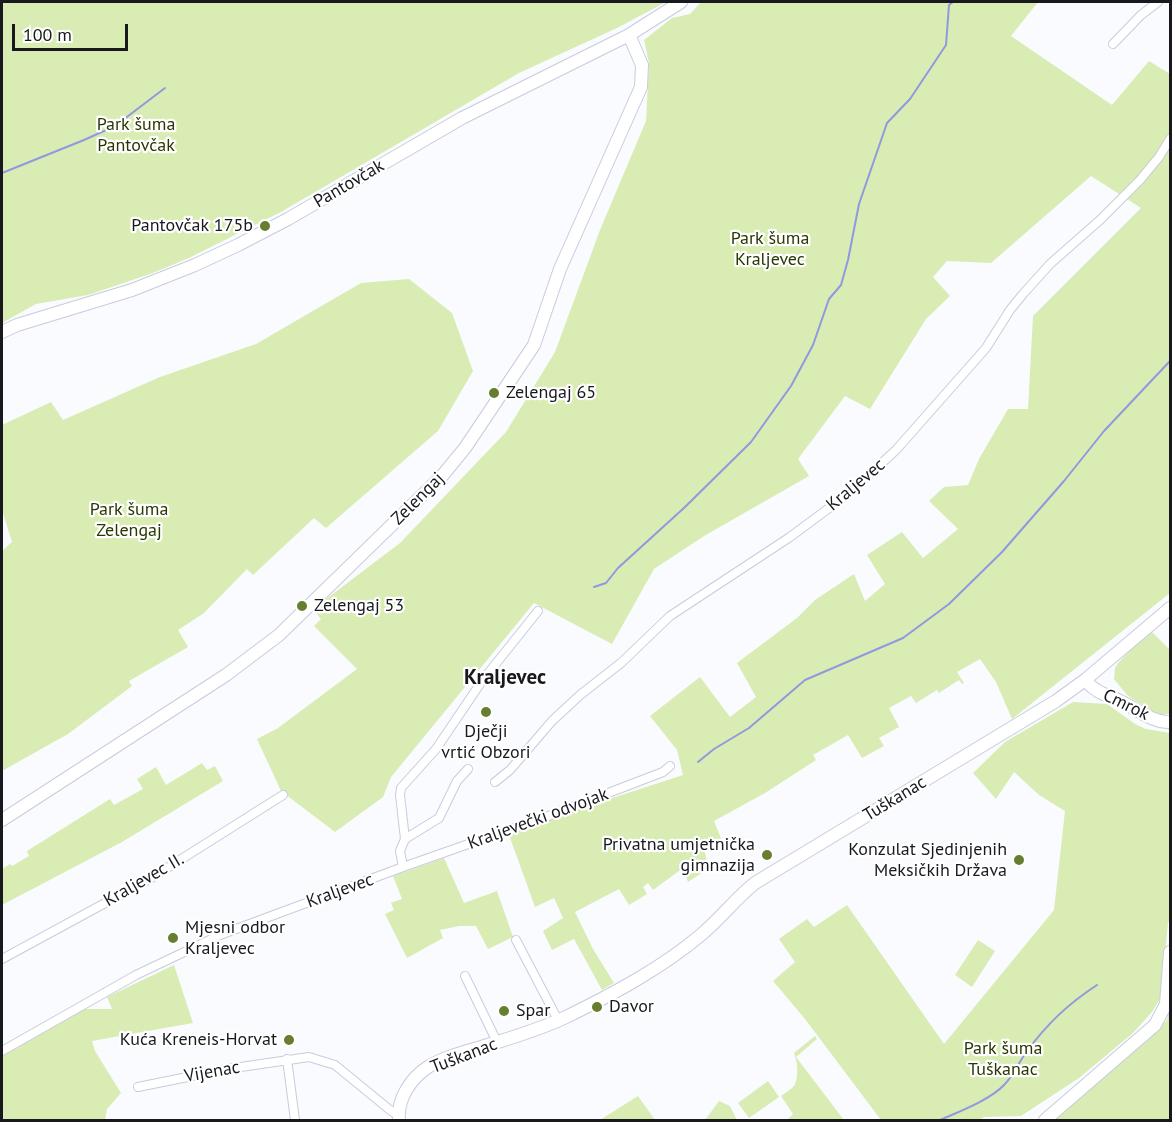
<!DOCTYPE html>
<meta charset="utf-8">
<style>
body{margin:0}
#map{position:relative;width:1172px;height:1122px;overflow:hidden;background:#fafbfe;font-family:"PT Sans",sans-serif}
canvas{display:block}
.frame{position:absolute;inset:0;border:3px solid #18191f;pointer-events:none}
.scale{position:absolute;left:12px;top:24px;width:116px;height:27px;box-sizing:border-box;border:3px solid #18191f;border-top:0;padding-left:8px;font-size:18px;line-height:21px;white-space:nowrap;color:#18191f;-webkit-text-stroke:4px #fff;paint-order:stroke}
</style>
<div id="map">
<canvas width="1172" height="1122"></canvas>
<div class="frame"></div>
<div class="scale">100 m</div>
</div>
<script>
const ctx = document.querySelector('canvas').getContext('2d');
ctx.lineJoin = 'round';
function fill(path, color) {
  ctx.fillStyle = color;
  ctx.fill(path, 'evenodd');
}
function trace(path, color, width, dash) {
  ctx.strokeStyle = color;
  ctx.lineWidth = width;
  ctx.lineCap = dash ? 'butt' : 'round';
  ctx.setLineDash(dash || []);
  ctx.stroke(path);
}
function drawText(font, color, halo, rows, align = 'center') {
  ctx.font = font + ' "PT Sans",sans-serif';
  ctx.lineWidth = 4.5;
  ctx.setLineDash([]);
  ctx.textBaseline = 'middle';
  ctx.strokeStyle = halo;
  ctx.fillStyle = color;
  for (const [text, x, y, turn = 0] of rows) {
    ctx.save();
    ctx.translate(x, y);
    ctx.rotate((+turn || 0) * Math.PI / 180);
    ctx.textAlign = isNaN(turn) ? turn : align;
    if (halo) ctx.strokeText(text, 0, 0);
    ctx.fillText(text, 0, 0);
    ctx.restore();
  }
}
const green = new Path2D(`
 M2 2H666L617 28 519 73 281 212 191 257 153 273 88 295 36 304 2 323Z
 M701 2H1038L1011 36 1112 105 1149 61 1170 74V593L1012 719 996 682 980 659 957 672 964 683 962 684 959 680 939 693 937 690 916 703 911 696 889 708 899 727 879 738 884 746 862 758 848 735 813 755 816 760 765 793 714 821 722 841 704 849 709 868 688 882 683 868 653 890 648 883 643 887 647 894 629 905 619 889 575 912 593 949 614 983 602 990 574 939 552 950 543 931 563 918 554 898 535 907 508 832 683 775 677 750 650 716 700 677 730 717 756 697 737 663 797 618 815 600 854 574 865 601 885 584 867 555 902 532 923 558 958 529 929 501 944 487 968 485 979 459 1008 409H1028L1033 316 1141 208 1091 176 991 263 947 261 933 277 950 296 926 319 870 409 845 396 798 459 809 476 704 536 654 569 612 644 534 603 391 777 383 797 335 832 281 791 257 739 278 728 357 669 314 626 321 619 313 609 400 543 506 432 555 352 600 230 646 121 649 63 644 40 672 18 690 14Z
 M409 279 452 313 473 371 438 431 326 528 314 518 253 575 247 569 204 613 178 630 188 647 129 681 132 686 68 734 2 771V551L12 542 2 510V425L51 402 63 420 160 377 256 344 361 283Z
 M1150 630 1170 650V714H1155L1127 695 1114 679 1115 668 1118 663Z
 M1073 702 1107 704 1135 724 1146 729 1170 733V918L1168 923 1165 956 1164 992 1152 1012 1133 1033 1079 1078 1021 1116 984 1117 980 1120H881L805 1019 773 981 795 962 779 939 807 919 814 927 847 905 944 1044 1054 910 1065 811 1039 795 1014 772 996 799 973 773 1005 742Z
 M202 763 207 770 215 766 223 781 122 842 2 905V869L10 864 12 866 29 856 27 851 110 799 114 805 143 789 137 779 156 767 166 785Z
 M444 858 464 903 497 891 513 937 488 949 476 926H459L440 930 443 938 407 958 385 914 394 910 391 903 402 899 393 876Z
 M978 940 995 951 972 987 955 975Z
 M174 965 193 1023 92 1041 95 1051 121 1093 107 1109 105 1120H2V1054L82 1009H112L107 997Z
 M1170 1007V1120H1053L1150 1037 1167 1020Z
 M815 1036 817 1039 796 1057 844 1120H787L793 1114 781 1096C785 1093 790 1090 793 1087 800 1079 797 1060 794 1053Z
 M768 1081 779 1097 749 1118 738 1103Z
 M638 1096 655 1120H600Z
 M719 1101 730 1106 737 1120H705Z`);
const stream = new Path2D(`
 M2 173 84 140 115 126 165 88
 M594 587 606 583 618 568 685 507 751 442 791 386 813 345 829 299 841 285 848 260 859 204 887 123 910 99 946 45 949 5 953 2
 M698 762 714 749 749 728 805 680 903 638 949 604 1002 552 1064 481 1104 431 1170 361
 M940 1120C958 1112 990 1100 1004 1085 1013 1076 1019 1062 1027 1051 1048 1023 1068 1004 1097 985`);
const street = new Path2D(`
 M1113 44 1141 15 1158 2
 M495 782 510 770 552 721 580 695 621 663 670 616 790 537 848 494 896 450 986 348 1010 310 1023 294 1050 264 1100 220 1140 180 1159 157 1170 139
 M405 839 400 795 401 788 436 749 482 681 538 611
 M403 867 551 815 663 772 670 766
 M516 940 558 1020
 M2 959 153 877 283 795
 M465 976 497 1042
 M2 1051 136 975 220 935 403 867 400 851 405 839 439 818 457 781 468 769
 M287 1059 295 1120
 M138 1087 227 1069 309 1057 335 1065 390 1110 398 1115`);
const secondary = new Path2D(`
 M2 332 17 325 132 290 195 265 238 245 288 219 462 118 629 35 681 2
 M1085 680C1095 692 1104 694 1118 700 1136 708 1150 722 1170 722
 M2 820 226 675 279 635 442 476 465 448 534 345 560 269 641 87 642 65 629 35
 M399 1120C397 1099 411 1078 428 1067 446 1056 468 1051 488 1045 514 1037 541 1029 566 1017 613 994 662 968 702 934 721 918 736 898 755 883L1056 701 1085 680 1170 608
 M1045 1120 1155 1025 1166 1004 1170 952`);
const markers = [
 [265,226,6,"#677e30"],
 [494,393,6,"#677e30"],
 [302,606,6,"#677e30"],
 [486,712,6,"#677e30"],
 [767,855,6,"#677e30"],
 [1019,860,6,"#677e30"],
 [173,938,6,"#677e30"],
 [597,1007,6,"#677e30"],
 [504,1011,6,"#677e30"],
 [289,1040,6,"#677e30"]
];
const parkNames = [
 ["Park šuma",136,125],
 ["Pantovčak",136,146],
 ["Park šuma",770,239],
 ["Kraljevec",770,260],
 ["Park šuma",129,510],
 ["Zelengaj",129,531],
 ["Park šuma",1003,1049],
 ["Tuškanac",1003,1070]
];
const streetNames = [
 ["Pantovčak",349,184,-30],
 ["Kraljevec",856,485,-40],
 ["Zelengaj",418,499,-45],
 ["Cmrok",1126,705,26],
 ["Tuškanac",895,799,-31],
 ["Kraljevečki odvojak",538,819,-20],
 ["Kraljevec II.",144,880,-30],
 ["Kraljevec",340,891,-20],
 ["Tuškanac",464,1056,-21],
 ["Vijenac",212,1072,-10]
];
const poiNames = [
 ["Pantovčak 175b",253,226,"right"],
 ["Zelengaj 65",506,393],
 ["Zelengaj 53",314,606],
 ["Dječji",486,732,"center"],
 ["vrtić Obzori",486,753,"center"],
 ["Privatna umjetnička",755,845,"right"],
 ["gimnazija",755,866,"right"],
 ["Konzulat Sjedinjenih",1007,850,"right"],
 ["Meksičkih Država",1007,871,"right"],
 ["Mjesni odbor",185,928],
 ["Kraljevec",185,949],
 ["Davor",609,1007],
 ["Spar",516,1011],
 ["Kuća Kreneis-Horvat",277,1040,"right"]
];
const quarterNames = [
 ["Kraljevec",505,678]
];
fill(green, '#d8ecb4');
trace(stream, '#9199de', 2);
trace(street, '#c8cbdd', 10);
trace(secondary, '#c8cbdd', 14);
trace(street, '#fff', 8);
trace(secondary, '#fff', 12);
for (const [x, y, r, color] of markers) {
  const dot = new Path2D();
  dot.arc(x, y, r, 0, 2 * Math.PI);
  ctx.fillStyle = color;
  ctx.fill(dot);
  trace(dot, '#fff', 2);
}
drawText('18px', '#2a3800', '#fff', parkNames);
drawText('18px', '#18191f', '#fff', streetNames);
drawText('18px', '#18191f', '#fff', poiNames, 'left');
drawText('bold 21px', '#18191f', '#fff', quarterNames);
</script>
